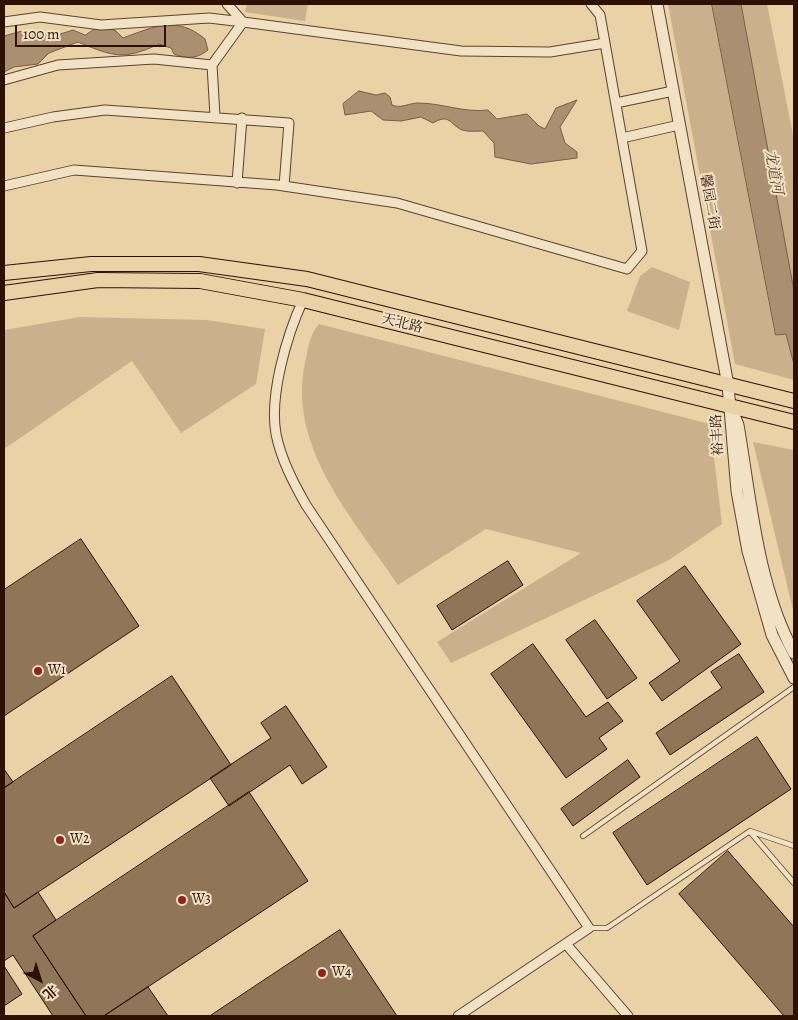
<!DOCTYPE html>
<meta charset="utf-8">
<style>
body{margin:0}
#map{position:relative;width:798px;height:1020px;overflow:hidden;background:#ead2a7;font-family:Alegreya,"Noto Serif SC",serif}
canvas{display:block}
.frame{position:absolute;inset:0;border:5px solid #2f1104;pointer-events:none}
.north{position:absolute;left:15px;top:955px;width:50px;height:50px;-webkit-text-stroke:4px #f1e2c6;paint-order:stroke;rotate:140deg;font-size:14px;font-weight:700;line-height:20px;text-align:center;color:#2f1104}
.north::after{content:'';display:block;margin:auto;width:18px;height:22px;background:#2f1104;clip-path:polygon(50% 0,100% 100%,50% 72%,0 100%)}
.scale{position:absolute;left:15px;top:25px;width:151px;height:22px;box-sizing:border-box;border:2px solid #2f1104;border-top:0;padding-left:6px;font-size:15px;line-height:18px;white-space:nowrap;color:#2f1104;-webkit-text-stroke:4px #f1e2c6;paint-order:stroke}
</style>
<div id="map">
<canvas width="798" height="1020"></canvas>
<div class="frame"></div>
<div class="north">北</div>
<div class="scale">100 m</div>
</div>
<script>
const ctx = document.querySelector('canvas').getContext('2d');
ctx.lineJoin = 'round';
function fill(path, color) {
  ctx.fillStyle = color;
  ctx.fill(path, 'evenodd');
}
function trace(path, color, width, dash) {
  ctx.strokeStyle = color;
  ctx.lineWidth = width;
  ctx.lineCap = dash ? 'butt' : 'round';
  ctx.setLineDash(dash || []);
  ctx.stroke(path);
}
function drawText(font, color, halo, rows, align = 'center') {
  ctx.font = font + ' Alegreya,"Noto Serif SC",serif';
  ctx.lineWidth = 4;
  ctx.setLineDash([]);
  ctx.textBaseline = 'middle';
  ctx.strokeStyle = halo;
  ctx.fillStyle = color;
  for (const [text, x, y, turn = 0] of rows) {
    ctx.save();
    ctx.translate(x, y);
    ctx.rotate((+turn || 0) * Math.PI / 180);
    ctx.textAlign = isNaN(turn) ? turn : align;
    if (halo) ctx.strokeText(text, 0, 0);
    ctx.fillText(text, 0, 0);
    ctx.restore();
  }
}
const green = new Path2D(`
 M247 4H308L305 21 245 12Z
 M668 4H712L776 335 786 334 794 369V380L735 364Z
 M741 4H767L794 140V291Z
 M652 267 690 282 679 330 627 311 640 276Z
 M80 317 207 320 265 329 256 384 181 433 132 361 4 449V330Z
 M319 324 710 424 722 524 669 560 451 663 437 642 581 553 486 529 398 585C354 519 287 448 305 363 308 349 309 335 319 324Z
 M753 442 794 450V614Z`);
const water = new Path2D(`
 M712 4H741L794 291V365L786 334 776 335Z
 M101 25 116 31 123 38C153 27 177 15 205 39L208 50C197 59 187 59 174 54L171 48 159 44C123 61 112 56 78 42L49 53 38 64 14 67 4 72V36L22 31 57 35 73 30 85 35Z
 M359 91 376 95 385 93 390 97 392 105C401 109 409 103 418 103 442 103 464 113 488 110L497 119 527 114 539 126 545 129 556 108 577 100 560 127 565 143 577 152V158L531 164 495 157 494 143 483 131C477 131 468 132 462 130 449 124 450 113 433 123L421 117 401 121 383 120 371 111 345 115 343 104Z`);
const building = new Path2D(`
 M81 539 139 626 4 716V590Z
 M508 561 523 585 452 630 437 606Z
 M685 566 741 644 662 701 649 683 680 661 637 601Z
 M595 620 637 678 607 699 566 640Z
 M533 644 586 717 608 702 623 721 599 738 607 749 566 778 491 674Z
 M739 654 764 692 670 755 656 733 722 688 711 672Z
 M172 676 231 765 14 908 4 892V788Z
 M286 706 327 767 302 784 290 765 229 806 210 778 271 738 261 723Z
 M757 737 791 789 647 885 613 833Z
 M628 760 640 777 573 826 561 809Z
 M4 769 13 782 4 788Z
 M249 792 308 881 104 1016H86L33 936Z
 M728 851 794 927V1016H784L679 894Z
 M4 892 14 908 38 892 56 920 33 936 86 1016H53L13 955 4 961Z
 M340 930 397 1016H210Z
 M4 966 22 994 4 1006Z
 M148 987 168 1016H104Z`);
const service = new Path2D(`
 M751 833 794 883
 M583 836 794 687
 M589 928H607L750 831 794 846`);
const minor = new Path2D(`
 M227 4 243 22 461 51 550 52 605 43
 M4 22 40 17 101 25 209 18 243 22 212 65 215 116
 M4 80 58 65 154 59 212 65
 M616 103 673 91
 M4 128 53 117 105 110 289 123 284 186
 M622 138 679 125
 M237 183 242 118
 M4 186 74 170 277 185 397 203 627 269 642 251 600 15 591 4
 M303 300C287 335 269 395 276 434 281 459 293 482 306 505L589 928 458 1016
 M566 944 628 1016`);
const tertiary = new Path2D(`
 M657 4 728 385 737 491 748 551 772 635 794 678
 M732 410 738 425C751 500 757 585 794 653`);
const primary = new Path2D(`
 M4 273 91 264H199L307 279 794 401
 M4 293 98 280 200 281 303 300 794 422`);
const markers = [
 [38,671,5,"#8f2418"],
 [60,840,5,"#8f2418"],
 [182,900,5,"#8f2418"],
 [322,973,5,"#8f2418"]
];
const streetNames = [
 ["馨园二街",709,202,80],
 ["天北路",402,324,14],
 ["裕丰路",718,435,-93]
];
const poiNames = [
 ["W1",48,671],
 ["W2",70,840],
 ["W3",192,900],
 ["W4",332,973]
];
const waterNames = [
 ["龙道河",773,172,80]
];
fill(green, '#cab18b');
fill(water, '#aa9070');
trace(water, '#795d45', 1);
fill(building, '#907559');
trace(building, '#2f1104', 1);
trace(service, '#5e412d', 6);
trace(minor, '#5e412d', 11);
trace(tertiary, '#5e412d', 13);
trace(primary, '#2f1104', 16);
trace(service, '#f1e2c6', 4.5);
trace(minor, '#f1e2c6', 9);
trace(tertiary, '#f1e2c6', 11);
trace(primary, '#ead2a7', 14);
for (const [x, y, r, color] of markers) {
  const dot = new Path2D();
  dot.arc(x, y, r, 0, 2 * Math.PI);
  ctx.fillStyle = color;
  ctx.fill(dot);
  trace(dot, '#f1e2c6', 2);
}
drawText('14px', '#2f1104', '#f1e2c6', streetNames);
drawText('14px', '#2f1104', '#f1e2c6', poiNames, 'left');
drawText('italic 15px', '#60442f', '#f1e2c6', waterNames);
</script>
